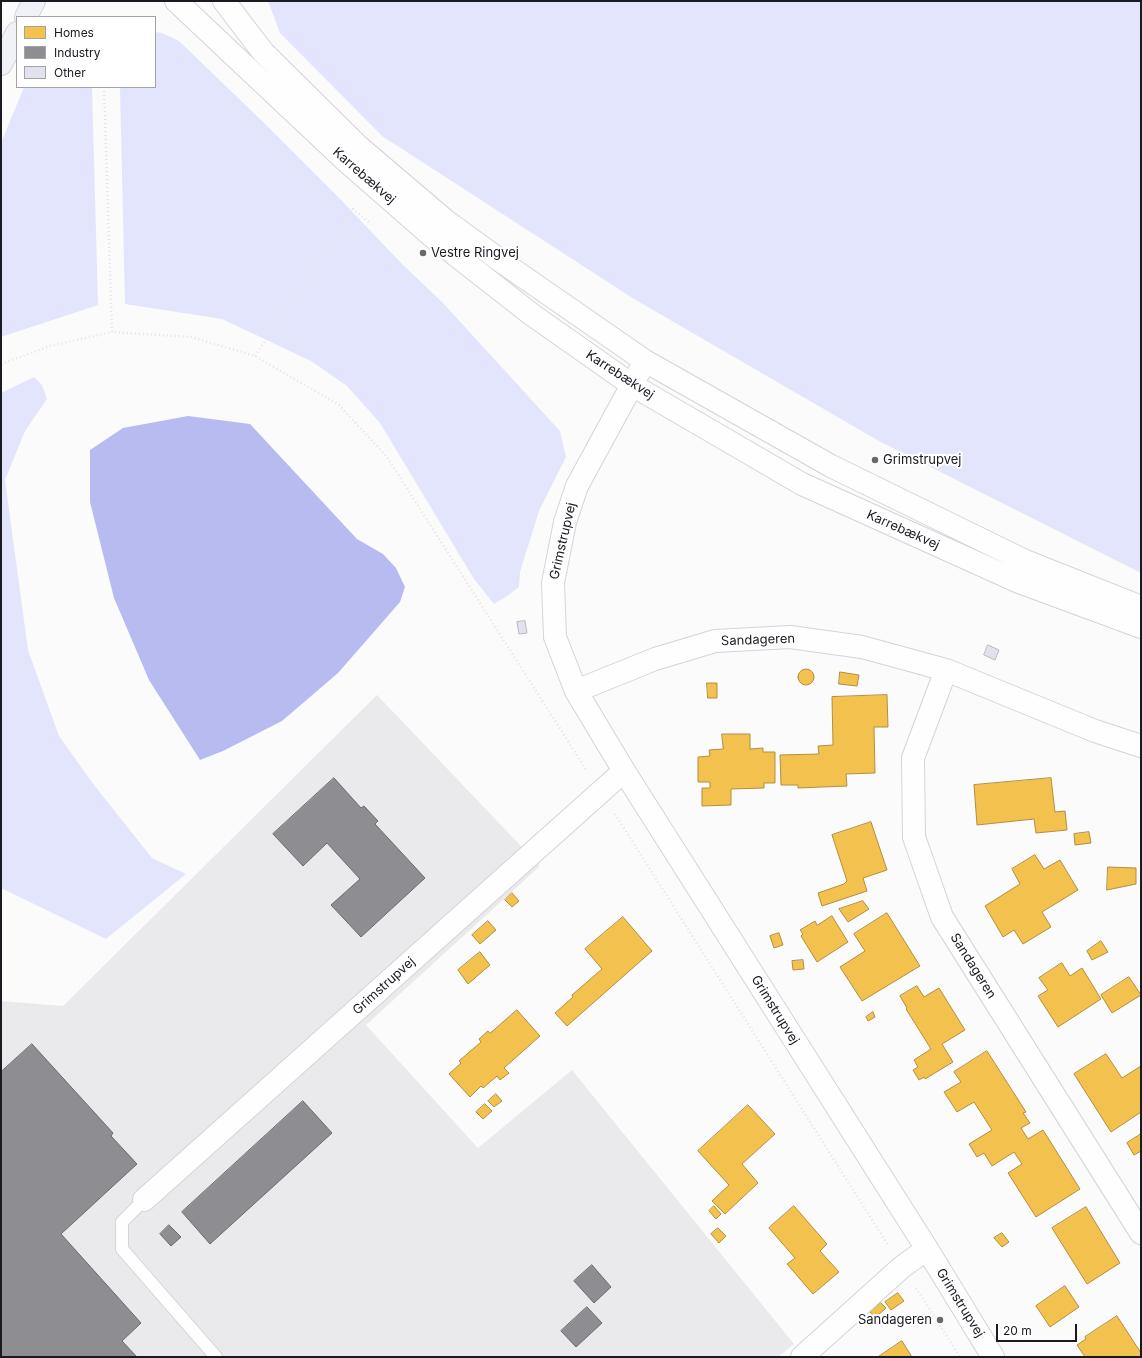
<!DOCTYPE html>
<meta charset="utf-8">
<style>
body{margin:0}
#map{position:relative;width:1142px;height:1358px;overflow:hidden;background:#fbfbfb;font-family:Inter,sans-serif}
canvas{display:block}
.frame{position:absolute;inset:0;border:2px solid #191a22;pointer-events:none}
.legend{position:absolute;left:16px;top:16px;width:140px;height:72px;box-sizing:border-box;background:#fff;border:1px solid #a3a3a7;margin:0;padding:5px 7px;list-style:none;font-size:12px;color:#191a22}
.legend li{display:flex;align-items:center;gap:8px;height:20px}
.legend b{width:20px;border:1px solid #a3a3a7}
.scale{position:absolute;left:996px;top:1324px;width:81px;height:18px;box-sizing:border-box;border:2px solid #191a22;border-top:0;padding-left:5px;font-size:12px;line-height:14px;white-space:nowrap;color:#191a22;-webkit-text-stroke:3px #fff;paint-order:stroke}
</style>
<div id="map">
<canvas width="1142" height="1358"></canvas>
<div class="frame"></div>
<ul class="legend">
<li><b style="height:11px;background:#f2c14e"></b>Homes</li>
<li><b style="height:11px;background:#8d8d92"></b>Industry</li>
<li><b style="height:11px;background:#e1e2ee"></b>Other</li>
</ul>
<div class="scale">20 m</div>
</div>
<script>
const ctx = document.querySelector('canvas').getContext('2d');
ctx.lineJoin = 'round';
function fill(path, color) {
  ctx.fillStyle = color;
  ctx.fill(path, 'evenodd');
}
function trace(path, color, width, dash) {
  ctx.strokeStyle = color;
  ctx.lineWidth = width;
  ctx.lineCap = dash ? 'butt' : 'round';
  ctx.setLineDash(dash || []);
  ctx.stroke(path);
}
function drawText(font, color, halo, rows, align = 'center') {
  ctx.font = font + ' Inter,sans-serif';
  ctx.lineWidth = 4;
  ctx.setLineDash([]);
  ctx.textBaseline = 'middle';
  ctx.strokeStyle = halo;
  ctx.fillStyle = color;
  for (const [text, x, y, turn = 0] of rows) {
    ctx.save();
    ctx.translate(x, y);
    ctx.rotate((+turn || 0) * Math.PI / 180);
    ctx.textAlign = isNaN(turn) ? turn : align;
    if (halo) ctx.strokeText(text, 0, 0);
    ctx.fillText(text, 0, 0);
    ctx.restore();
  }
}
const built = new Path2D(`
 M377 695 540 866 366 1025 478 1148 572 1070 794 1344 778 1357H1V1001L63 1006Z`);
const green = new Path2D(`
 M268 1H1141V573L879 441 634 299 382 136 280 33Z
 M155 32 162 33 179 41 263 122 342 201 402 264 443 303 560 431 566 457 539 511 520 572 519 587 507 596 494 604 474 579 380 423 347 386 311 361 222 319 125 304 120 87H155Z
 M24 87H92L98 305 1 337V143Z
 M34 377 42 385 47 399 25 431 5 480 28 650 59 736 94 785 152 858 186 874 106 939 1 888V393Z`);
const water = new Path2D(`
 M188 416 250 424 357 539 383 554 396 568 405 587 400 602 338 673 282 721 223 751 200 760 149 680 114 598 90 502V450L123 428Z`);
const homes = new Path2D(`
 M798 677a8 8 0 1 1 16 0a8 8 0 1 1-16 0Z
 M840 672 859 675 857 686 839 684Z
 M707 683H717V698H708Z
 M887 695 888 727H874L875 773 846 774 847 786 798 788V785H781L780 755 819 754 818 746 833 745 832 697Z
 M722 734H750V749L763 748V752H775V783H764V788L731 789V805L702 806V788H710V782H698V757L710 756 709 750 723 749Z
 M1051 778 1055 812 1065 811 1067 830 1036 833 1034 819 977 825 974 785Z
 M871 822 887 870 863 878 867 891 822 906 818 893 844 884 847 881 832 835Z
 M1089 832 1091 843 1075 845 1074 834Z
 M1035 855 1044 869 1060 860 1078 890 1042 912 1051 927 1023 944 1014 930 1003 937 985 906 1020 884 1012 869Z
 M1108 867 1136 868V884L1107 890Z
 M512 893 519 901 512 907 505 900Z
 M863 901 869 909 848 922 839 909Z
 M887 913 920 966 862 1001 840 967 865 951 854 934Z
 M832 916 848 942 817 962 801 936 803 934 800 930 815 921 817 925Z
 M623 917 652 951 567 1026 555 1013 573 997 572 995 602 969 585 949Z
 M488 921 496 930 480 944 472 935Z
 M779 933 783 945 774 948 770 936Z
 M1101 941 1108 952 1092 960 1087 951Z
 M480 952 490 965 468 984 458 970Z
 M803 960 804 969 793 970 792 961Z
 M1062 963 1070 976 1082 968 1101 999 1058 1027 1038 996 1048 990 1039 978Z
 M1129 977 1141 995 1112 1013 1101 995Z
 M917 986 924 997 939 988 965 1030 942 1044 953 1062 925 1079 924 1077 919 1080 913 1070 918 1067 914 1060 931 1049 906 1009 907 1008 900 996Z
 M517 1010 540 1036 504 1068 509 1073 500 1080 497 1076 483 1088 481 1086 470 1097 449 1074 461 1063 459 1061 481 1042 479 1039 488 1031 490 1033Z
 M873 1012 875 1017 868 1021 866 1017Z
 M987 1051 1026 1112 1023 1113 1030 1123 1021 1128 1028 1139 1043 1130 1080 1189 1036 1217 1008 1173 1022 1164 1014 1152 992 1166 984 1153 977 1157 969 1144 992 1130 974 1102 957 1112 944 1092 961 1082 954 1072Z
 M1106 1054 1122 1078 1141 1066V1112L1111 1132 1074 1074Z
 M496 1094 502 1101 494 1107 488 1101Z
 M485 1104 492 1111 483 1119 476 1112Z
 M748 1105 775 1134 742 1164 758 1183 725 1214 712 1201 729 1185 698 1151Z
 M1141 1134V1151L1134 1155 1127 1143Z
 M714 1206 721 1214 716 1219 709 1211Z
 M794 1206 827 1244 820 1251 839 1272 813 1294 787 1264 795 1258 769 1228Z
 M1086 1207 1120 1263 1087 1284 1052 1228Z
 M718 1228 726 1236 719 1243 711 1234Z
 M1002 1233 1009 1242 1002 1247 994 1238Z
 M1065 1286 1079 1307 1050 1327 1036 1306Z
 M898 1293 904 1301 891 1310 885 1302Z
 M881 1303 886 1308 875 1318 870 1312Z
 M1117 1316 1141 1353V1357H1085L1077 1345 1086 1339 1085 1337Z
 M902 1341 912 1357H878Z`);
const industry = new Path2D(`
 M334 778 361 808 364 806 378 821 375 824 425 878 361 937 331 905 360 879 327 843 303 866 273 834Z
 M32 1044 113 1133 111 1136 137 1164 61 1234 141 1323 122 1341 137 1357H1V1072Z
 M303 1101 332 1133 210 1244 182 1212Z
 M169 1225 181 1237 171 1246 160 1234Z
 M592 1265 611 1287 594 1303 574 1281Z
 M587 1307 602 1323 576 1347 561 1331Z`);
const building = new Path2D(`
 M525 621 527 633 519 634 517 622Z
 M988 645 999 650 995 660 984 655Z`);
const path = new Path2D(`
 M104 87 112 332 191 337 255 356 339 405 387 457 587 771
 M255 356 299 292 353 209 370 223
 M1 364 50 346 112 332
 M615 814 888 1245
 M916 1288 960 1357`);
const service = new Path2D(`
 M144 1200 122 1222V1249L216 1357`);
const minor = new Path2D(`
 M946 670 913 758 914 837 942 917 1141 1233
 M576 691 655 659 715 641 790 637 862 647 946 670 1095 731 1141 746
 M144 1200 624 771
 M802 1357 902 1267 927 1249`);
const tertiary = new Path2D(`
 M176 1 346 161 434 238 531 314 632 385 802 484 1019 582 1141 627
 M224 1 263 52 358 146 446 221 505 264 645 361 831 466 1025 561 1141 607
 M645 361 577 486 565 522 553 583 555 637 576 691 624 771 927 1249 993 1357`);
const primary = new Path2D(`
 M26 17 34 1
 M1 64 17 33`);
const markers = [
 [423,253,4,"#68696e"],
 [875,460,4,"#68696e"],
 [940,1320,4,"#68696e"]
];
const streetNames = [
 ["Karrebækvej",364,176,41],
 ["Karrebækvej",620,375,33],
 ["Karrebækvej",903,530,24],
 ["Grimstrupvej",563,541,-77],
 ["Sandageren",758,640,-2],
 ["Sandageren",973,966,58],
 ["Grimstrupvej",384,986,-42],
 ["Grimstrupvej",775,1010,58],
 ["Grimstrupvej",960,1303,58]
];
const poiNames = [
 ["Vestre Ringvej",431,253],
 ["Grimstrupvej",883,460],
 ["Sandageren",932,1320,"right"]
];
fill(built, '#eaeaed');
fill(green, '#e3e5fc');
fill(water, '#b7bbf0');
fill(homes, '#f2c14e');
trace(homes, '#b18f41', 1);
fill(industry, '#8d8d92');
trace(industry, '#6a6a70', 1);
fill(building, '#e1e2ee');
trace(building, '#bababe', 1);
trace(service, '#d4d4d9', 14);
trace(minor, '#d4d4d9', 24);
trace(tertiary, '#d4d4d9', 24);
trace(primary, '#d4d4d6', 24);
trace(path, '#e3e3e4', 2.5, [1, 3]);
trace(service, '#fefefe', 12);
trace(minor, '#fefefe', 22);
trace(tertiary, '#fefefe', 22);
trace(primary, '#f1f1f8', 22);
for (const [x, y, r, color] of markers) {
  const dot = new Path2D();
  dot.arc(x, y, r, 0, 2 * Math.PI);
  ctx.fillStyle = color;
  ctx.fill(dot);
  trace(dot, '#fff', 1.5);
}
drawText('13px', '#191a22', '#fff', streetNames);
drawText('13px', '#191a22', '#fff', poiNames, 'left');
</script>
